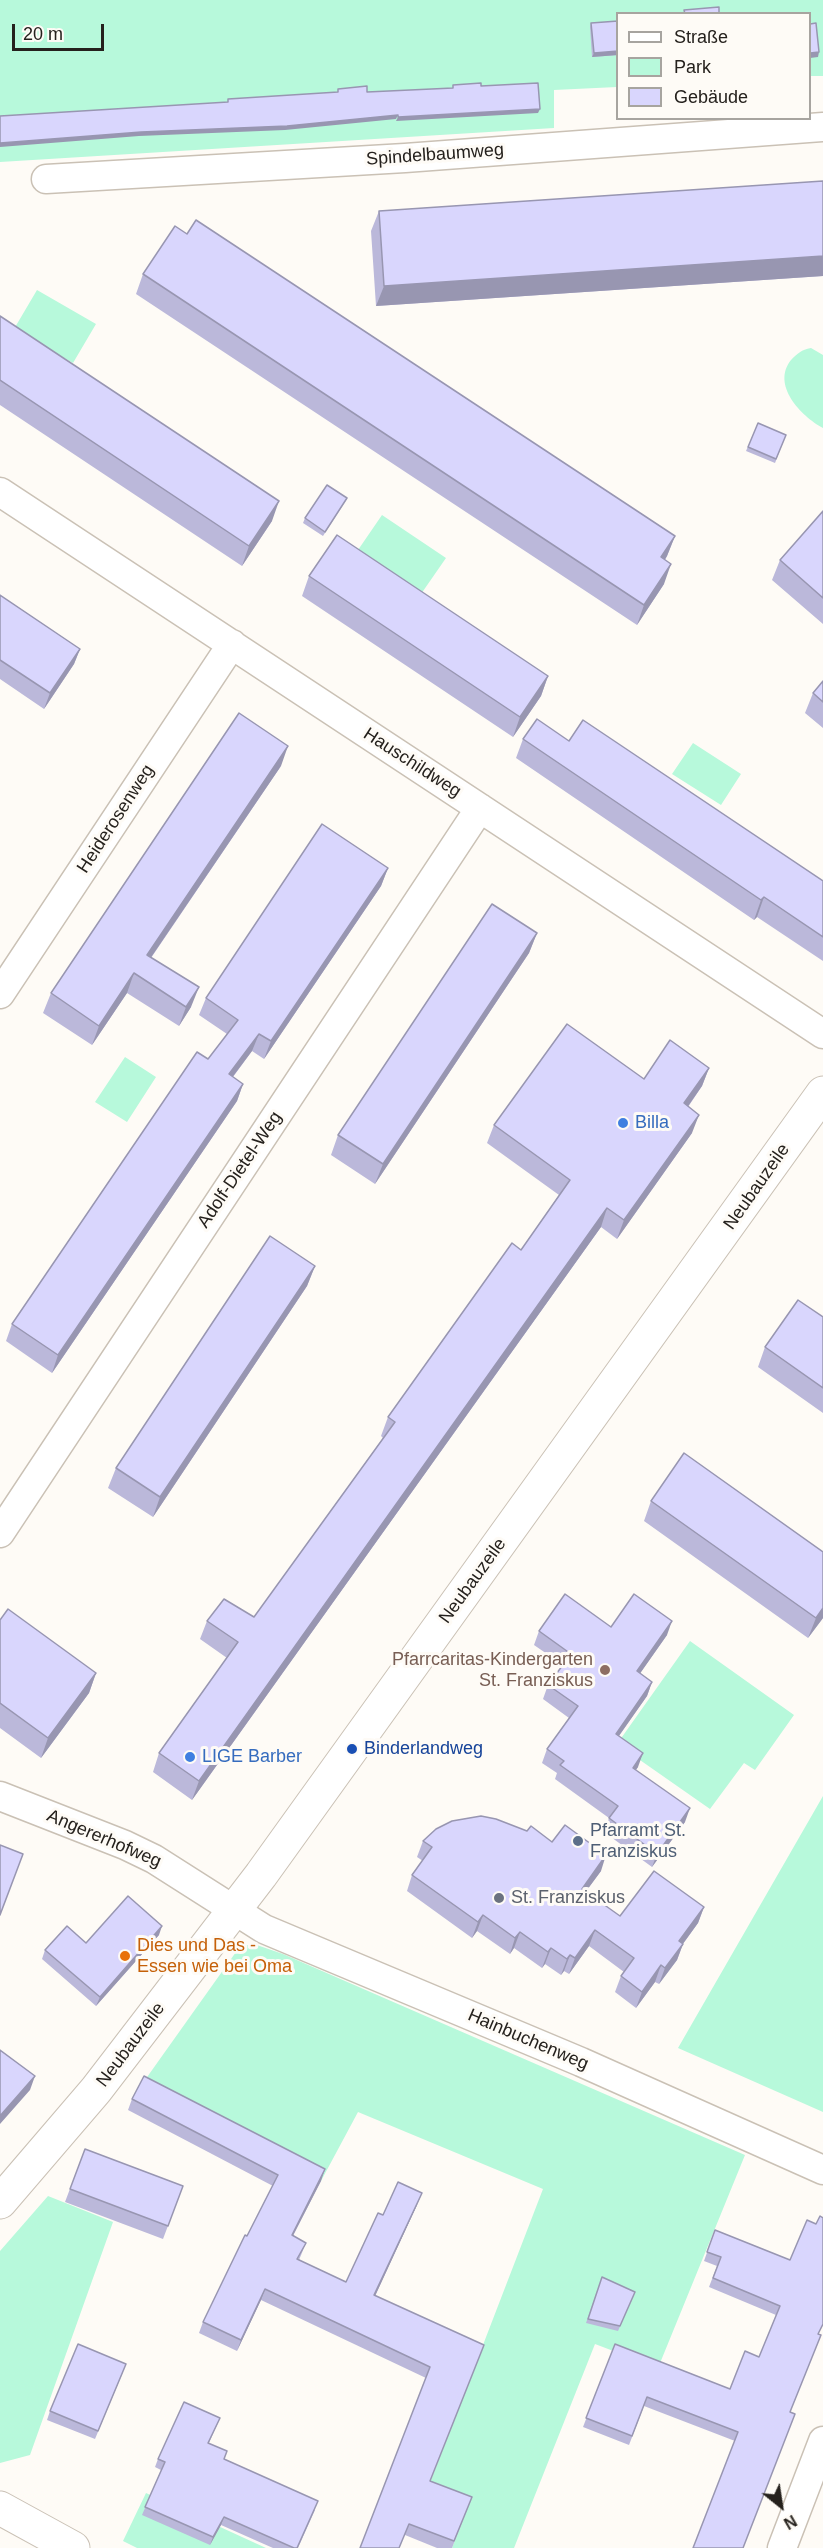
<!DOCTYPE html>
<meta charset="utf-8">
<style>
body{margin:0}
#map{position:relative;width:823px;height:2548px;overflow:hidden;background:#fefbf6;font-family:Helvetica,sans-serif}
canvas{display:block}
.legend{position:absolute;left:616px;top:12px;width:195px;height:108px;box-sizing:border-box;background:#fefbf6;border:2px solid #a7a49f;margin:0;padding:8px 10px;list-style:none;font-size:18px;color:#25211d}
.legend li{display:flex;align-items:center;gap:12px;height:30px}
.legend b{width:30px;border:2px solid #a7a49f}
.north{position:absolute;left:751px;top:2476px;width:60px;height:60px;-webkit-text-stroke:4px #fefbf6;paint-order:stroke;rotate:150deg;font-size:16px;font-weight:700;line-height:24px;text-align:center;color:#25211d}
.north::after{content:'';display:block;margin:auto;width:21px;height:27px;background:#25211d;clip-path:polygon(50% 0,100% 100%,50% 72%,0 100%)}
.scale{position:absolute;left:12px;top:24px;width:92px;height:27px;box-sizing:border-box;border:3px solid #25211d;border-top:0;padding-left:8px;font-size:18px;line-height:21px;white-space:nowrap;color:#25211d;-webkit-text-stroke:4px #fefbf6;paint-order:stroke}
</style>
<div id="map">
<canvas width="823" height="2548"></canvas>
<ul class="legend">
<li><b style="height:8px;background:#fff"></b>Straße</li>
<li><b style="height:16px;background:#b7f9db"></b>Park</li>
<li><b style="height:16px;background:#d9d6fd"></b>Gebäude</li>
</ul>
<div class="north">N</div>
<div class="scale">20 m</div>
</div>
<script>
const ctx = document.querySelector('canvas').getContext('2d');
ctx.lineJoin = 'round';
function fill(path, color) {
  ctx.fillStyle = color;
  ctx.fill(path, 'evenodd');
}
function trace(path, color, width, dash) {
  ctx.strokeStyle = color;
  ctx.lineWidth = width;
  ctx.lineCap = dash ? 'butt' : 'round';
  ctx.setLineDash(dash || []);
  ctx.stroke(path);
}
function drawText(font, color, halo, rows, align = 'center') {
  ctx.font = font + ' Helvetica,sans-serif';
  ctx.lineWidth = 6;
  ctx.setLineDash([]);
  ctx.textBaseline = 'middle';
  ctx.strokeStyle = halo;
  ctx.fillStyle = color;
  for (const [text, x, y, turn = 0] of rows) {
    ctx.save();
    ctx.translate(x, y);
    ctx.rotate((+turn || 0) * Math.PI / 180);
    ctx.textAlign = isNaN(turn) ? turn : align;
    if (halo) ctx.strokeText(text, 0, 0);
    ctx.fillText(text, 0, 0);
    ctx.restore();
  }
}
const green = new Path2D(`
 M0 0H823V76H810V14H618L617 87 554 90V128L0 162Z
 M37 290 96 324 73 363 14 329Z
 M811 348 823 355V428C801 416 771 385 791 360 798 353 801 350 811 348Z
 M382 515 446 558 421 594 358 550Z
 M693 743 741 774 721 805 672 774Z
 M125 1057 156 1077 127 1122 95 1102Z
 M690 1641 794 1715 755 1770 744 1763 710 1809 617 1744Z
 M823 1796V2112L678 2048Z
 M251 1943 283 1954 745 2155 658 2368 595 2344 514 2548H452L467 2509 426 2493 543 2189 358 2112 321 2181 140 2087 236 1952Z
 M48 2196 113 2222 30 2455 0 2463V2251Z
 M146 2493 266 2548H137L123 2541Z`);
const minor = new Path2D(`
 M46 179 405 158 823 127
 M0 492 823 1034
 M0 994 232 644
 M0 1533 480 808
 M0 1796 125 1845 154 1859 264 1929 581 2062 823 2170
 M782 2548 823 2441`);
const tertiary = new Path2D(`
 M0 2202 96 2090 261 1875 823 1093
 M0 2508 73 2548`);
const wall = new Path2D(`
 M618 21V55L592 57 590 27 591 23Z
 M823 181V276L376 306 371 231 379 211Z
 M187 234 675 536 667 556 665 560 664 584 637 625 136 294 143 274Z
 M0 316 272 521 242 566 0 405Z
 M758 423 786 435 775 463 746 451Z
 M347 498 345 502 323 536 303 523 305 518Z
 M823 511V624L772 580 780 560Z
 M309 576 548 676 541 696 513 737 302 596Z
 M0 595 80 649 74 664 44 709 0 679Z
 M823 681V728L805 713 813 693Z
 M523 739 569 741 823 881V961L757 917 754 920 516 758Z
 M281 766 151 958 191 1007 179 1026 127 993 92 1045 43 1013 51 993Z
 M388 868 381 886 264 1059 252 1051 233 1077 243 1084 237 1101 52 1373 6 1341 12 1324 227 1034 199 1015 206 998Z
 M537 933 529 953 375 1184 331 1155 338 1135Z
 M709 1068 702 1086 688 1107 692 1133 617 1239 601 1227 192 1800 153 1772 159 1753 227 1658 200 1639 207 1621 254 1617 383 1438 381 1436 388 1417 521 1250 559 1195 487 1143 494 1125 644 1079Z
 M315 1266 307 1286 153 1517 108 1488 116 1468Z
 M823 1317V1413L758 1367 765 1347Z
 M651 1501 823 1552V1618L808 1638 644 1521Z
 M0 1620 96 1673 89 1693 41 1758 0 1728Z
 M611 1627 667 1635 640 1673 652 1682 647 1696 619 1736 638 1767 636 1770 685 1822 652 1867 604 1832 609 1818 555 1779 557 1773 542 1763 547 1749 569 1718 543 1699 548 1685 563 1665 534 1645 539 1631Z
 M423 1841 552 1842 601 1871 586 1891 620 1916 704 1907 698 1923 683 1944 677 1960 659 1984 655 1982 636 2008 615 1992 621 1976 624 1972 589 1946 569 1974 564 1971 561 1975 545 1964 542 1968 514 1948 510 1954 477 1931 472 1938 407 1891 412 1875 423 1861 417 1857Z
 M159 1935 96 2006 42 1959 45 1950 86 1943Z
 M132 2099 321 2181 293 2236 306 2243 299 2260 346 2282 383 2215 417 2205 375 2296 484 2345 430 2481 472 2497 452 2548H437L405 2535 426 2378 261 2300 237 2351 199 2333 203 2322 273 2186 128 2110Z
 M85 2149 183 2186 163 2239 65 2202Z
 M816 2224 735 2441 644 2406 629 2445 583 2427 615 2344 730 2389 759 2357 776 2315 709 2287 717 2266 704 2261 715 2230 790 2260Z
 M602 2277 635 2292 618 2331 586 2323Z
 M123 2372 95 2439 47 2420 50 2411Z
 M220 2418 209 2443 224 2459 315 2510 298 2548H273L221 2525 210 2545 142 2515 161 2470 155 2467 158 2459Z`);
const shadedWall = new Path2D(`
 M618 51V55L592 57 594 53Z
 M819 52 818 57 810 58V53Z
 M540 109 538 113 396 121 398 117Z
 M398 115 396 119 285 130 139 136 0 147V143L141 132Z
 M823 256V276L376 306 384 286Z
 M279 501 272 521 242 566 249 546Z
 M675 536 667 556 653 578 661 557Z
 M671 564 664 584 637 625 644 605Z
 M80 649 74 664 44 709 50 693Z
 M548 676 541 696 513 737 520 717Z
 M288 746 281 766 139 975 147 955Z
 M388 868 381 886 264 1059 271 1041Z
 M764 897 757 917 754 920 761 900Z
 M537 933 529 953 375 1184 383 1164Z
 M134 973 127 993 92 1045 99 1026Z
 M199 987 191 1007 179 1026 186 1007Z
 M259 1034 252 1051 222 1091 229 1074Z
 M709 1068 702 1086 677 1122 684 1103Z
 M243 1084 237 1101 52 1373 58 1355Z
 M699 1115 692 1133 617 1239 624 1220Z
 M607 1208 601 1227 192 1800 199 1781Z
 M315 1266 307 1286 153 1517 160 1497Z
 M823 1608V1618L808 1638 816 1618Z
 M672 1621 667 1635 632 1685 637 1671Z
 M96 1673 89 1693 41 1758 48 1738Z
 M652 1682 647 1696 611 1747 616 1734Z
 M643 1753 638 1767 628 1781 633 1768Z
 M690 1808 685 1822 652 1867 657 1854Z
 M606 1855 601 1871 576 1905 582 1889Z
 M704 1907 698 1923 674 1956 683 1944 677 1960 659 1984 665 1968 679 1941Z
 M483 1915 477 1931 472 1938 478 1922Z
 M162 1926 159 1935 96 2006 100 1997Z
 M595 1930 589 1946 569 1974 575 1958Z
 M520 1932 514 1948 510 1954 515 1938Z
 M551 1948 545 1964 542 1968 548 1952Z
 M570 1955 564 1971 561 1975 567 1959Z
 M661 1965 655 1982 636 2008 642 1992Z
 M35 2076 30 2090 0 2124V2116Z
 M325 2169 321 2181 287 2247 292 2235Z
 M422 2193 417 2205 370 2307 374 2295Z
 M265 2289 261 2300 237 2351 241 2340Z
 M224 2517 221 2525 210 2545 213 2537Z`);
const building = new Path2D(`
 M719 7V14H685L684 10Z
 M618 21V51L594 53 591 23Z
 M816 23 819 52 810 53V24Z
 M481 83V86L538 83 540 109 398 117V115L287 126 141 132 0 143V116L228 102V99L338 92V89L367 86V92L453 88V85Z
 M823 181V256L384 286 379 211Z
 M196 220 675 536 661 557 671 564 644 605 143 274 175 226 187 234Z
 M0 316 279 501 249 546 0 380Z
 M758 423 786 435 776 459 748 447Z
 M327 485 347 498 325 532 305 518Z
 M823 511V598L780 560Z
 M337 535 548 676 520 717 309 576Z
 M0 595 80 649 50 693 0 660Z
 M823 681V702L813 693Z
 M239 713 288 746 147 955 199 987 186 1007 134 973 99 1026 51 993Z
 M537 719 569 741 583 720 823 881V937L764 897 761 900 523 739Z
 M322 824 388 868 271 1041 259 1034 229 1074 243 1084 58 1355 12 1324 197 1052 208 1059 238 1020 206 998Z
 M492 904 537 933 383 1164 338 1135Z
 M567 1024 644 1079 670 1040 709 1068 684 1103 699 1115 624 1220 607 1208 199 1781 159 1753 238 1642 207 1621 224 1599 254 1617 395 1422 388 1417 512 1243 521 1250 570 1180 494 1125Z
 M270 1236 315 1266 160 1497 116 1468Z
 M798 1300 823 1317V1388L765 1347Z
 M684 1453 823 1552V1608L816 1618 651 1501Z
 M565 1594 611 1627 634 1594 672 1621 637 1671 652 1682 616 1734 643 1753 633 1768 690 1808 657 1854 609 1818 618 1806 560 1765 564 1761 547 1749 578 1706 548 1685 571 1654 539 1631Z
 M8 1609 96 1673 48 1738 0 1703V1620Z
 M481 1816 496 1819 527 1831 531 1826 552 1842 565 1825 606 1855 582 1889 620 1916 654 1871 704 1907 679 1941 683 1944 665 1968 661 1965 642 1992 621 1976 634 1958 595 1930 575 1958 570 1955 567 1959 551 1948 548 1952 520 1932 515 1938 483 1915 478 1922 412 1875 432 1847 423 1841 436 1829 452 1821Z
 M0 1845 23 1854 0 1915Z
 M128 1896 162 1926 100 1997 45 1950 67 1926 86 1943Z
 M0 2050 35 2076 0 2116Z
 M144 2076 325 2169 292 2235 306 2243 297 2259 346 2282 378 2213 383 2215 398 2182 422 2193 374 2295 484 2345 430 2481 472 2497 454 2541 409 2524 399 2548H360L430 2367 265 2289 241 2340 203 2322 245 2235 247 2236 278 2175 132 2099Z
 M85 2149 183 2186 168 2226 70 2189Z
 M820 2216 823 2218V2324L818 2334 821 2335 790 2412 795 2414 743 2548H693L738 2432 647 2397 632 2436 586 2418 615 2344 730 2389 745 2351 759 2357 780 2306 713 2278 721 2257 707 2252 715 2230 790 2260 807 2220 816 2224Z
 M602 2277 635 2292 620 2326 588 2319Z
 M78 2344 126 2364 98 2431 50 2411Z
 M184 2402 220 2418 208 2443 227 2451 224 2459 318 2501 297 2548H294L224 2517 213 2537 145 2507 165 2462 158 2459Z`);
const markers = [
 [623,1123,6,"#3f7fe0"],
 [605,1670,6,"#8d6e63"],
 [352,1749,6,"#1a4fb4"],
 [190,1757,6,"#3f7fe0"],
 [578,1841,6,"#5c6f8a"],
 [499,1898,6,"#6b7280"],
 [125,1956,6,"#e8710a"]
];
const streetNames = [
 ["Spindelbaumweg",435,155,-4],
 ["Hauschildweg",412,763,33],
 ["Heiderosenweg",116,819,-57],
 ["Adolf-Dietel-Weg",240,1170,-56],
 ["Neubauzeile",757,1187,-55],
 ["Neubauzeile",473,1581,-54],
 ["Angererhofweg",104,1839,23],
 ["Hainbuchenweg",528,2040,23],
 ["Neubauzeile",131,2045,-53]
];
const shopNames = [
 ["Billa",635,1123],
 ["LIGE Barber",202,1757]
];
const educationNames = [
 ["Pfarrcaritas-Kindergarten",593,1660],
 ["St. Franziskus",593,1681]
];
const transitNames = [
 ["Binderlandweg",364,1749]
];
const serviceNames = [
 ["Pfarramt St.",590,1831],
 ["Franziskus",590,1852]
];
const worshipNames = [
 ["St. Franziskus",511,1898]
];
const foodNames = [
 ["Dies und Das -",137,1946],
 ["Essen wie bei Oma",137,1967]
];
fill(green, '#b7f9db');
trace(minor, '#cac1b5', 31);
trace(tertiary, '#cac1b5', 35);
trace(minor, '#fff', 28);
trace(tertiary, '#fff', 33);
fill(wall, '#bbb8da');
fill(shadedWall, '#9896b1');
fill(building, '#d9d6fd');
trace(building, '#9896b1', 1.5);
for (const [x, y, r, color] of markers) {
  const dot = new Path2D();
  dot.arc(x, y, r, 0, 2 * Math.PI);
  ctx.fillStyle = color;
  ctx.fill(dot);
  trace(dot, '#fefbf6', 2);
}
drawText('18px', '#25211d', '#fefbf6', streetNames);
drawText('18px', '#366cbe', '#fefbf6', shopNames, 'left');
drawText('18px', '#785e54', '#fefbf6', educationNames, 'right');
drawText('18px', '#164399', '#fefbf6', transitNames, 'left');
drawText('18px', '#4e5e75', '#fefbf6', serviceNames, 'left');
drawText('18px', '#5b616d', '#fefbf6', worshipNames, 'left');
drawText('18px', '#c56008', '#fefbf6', foodNames, 'left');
</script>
